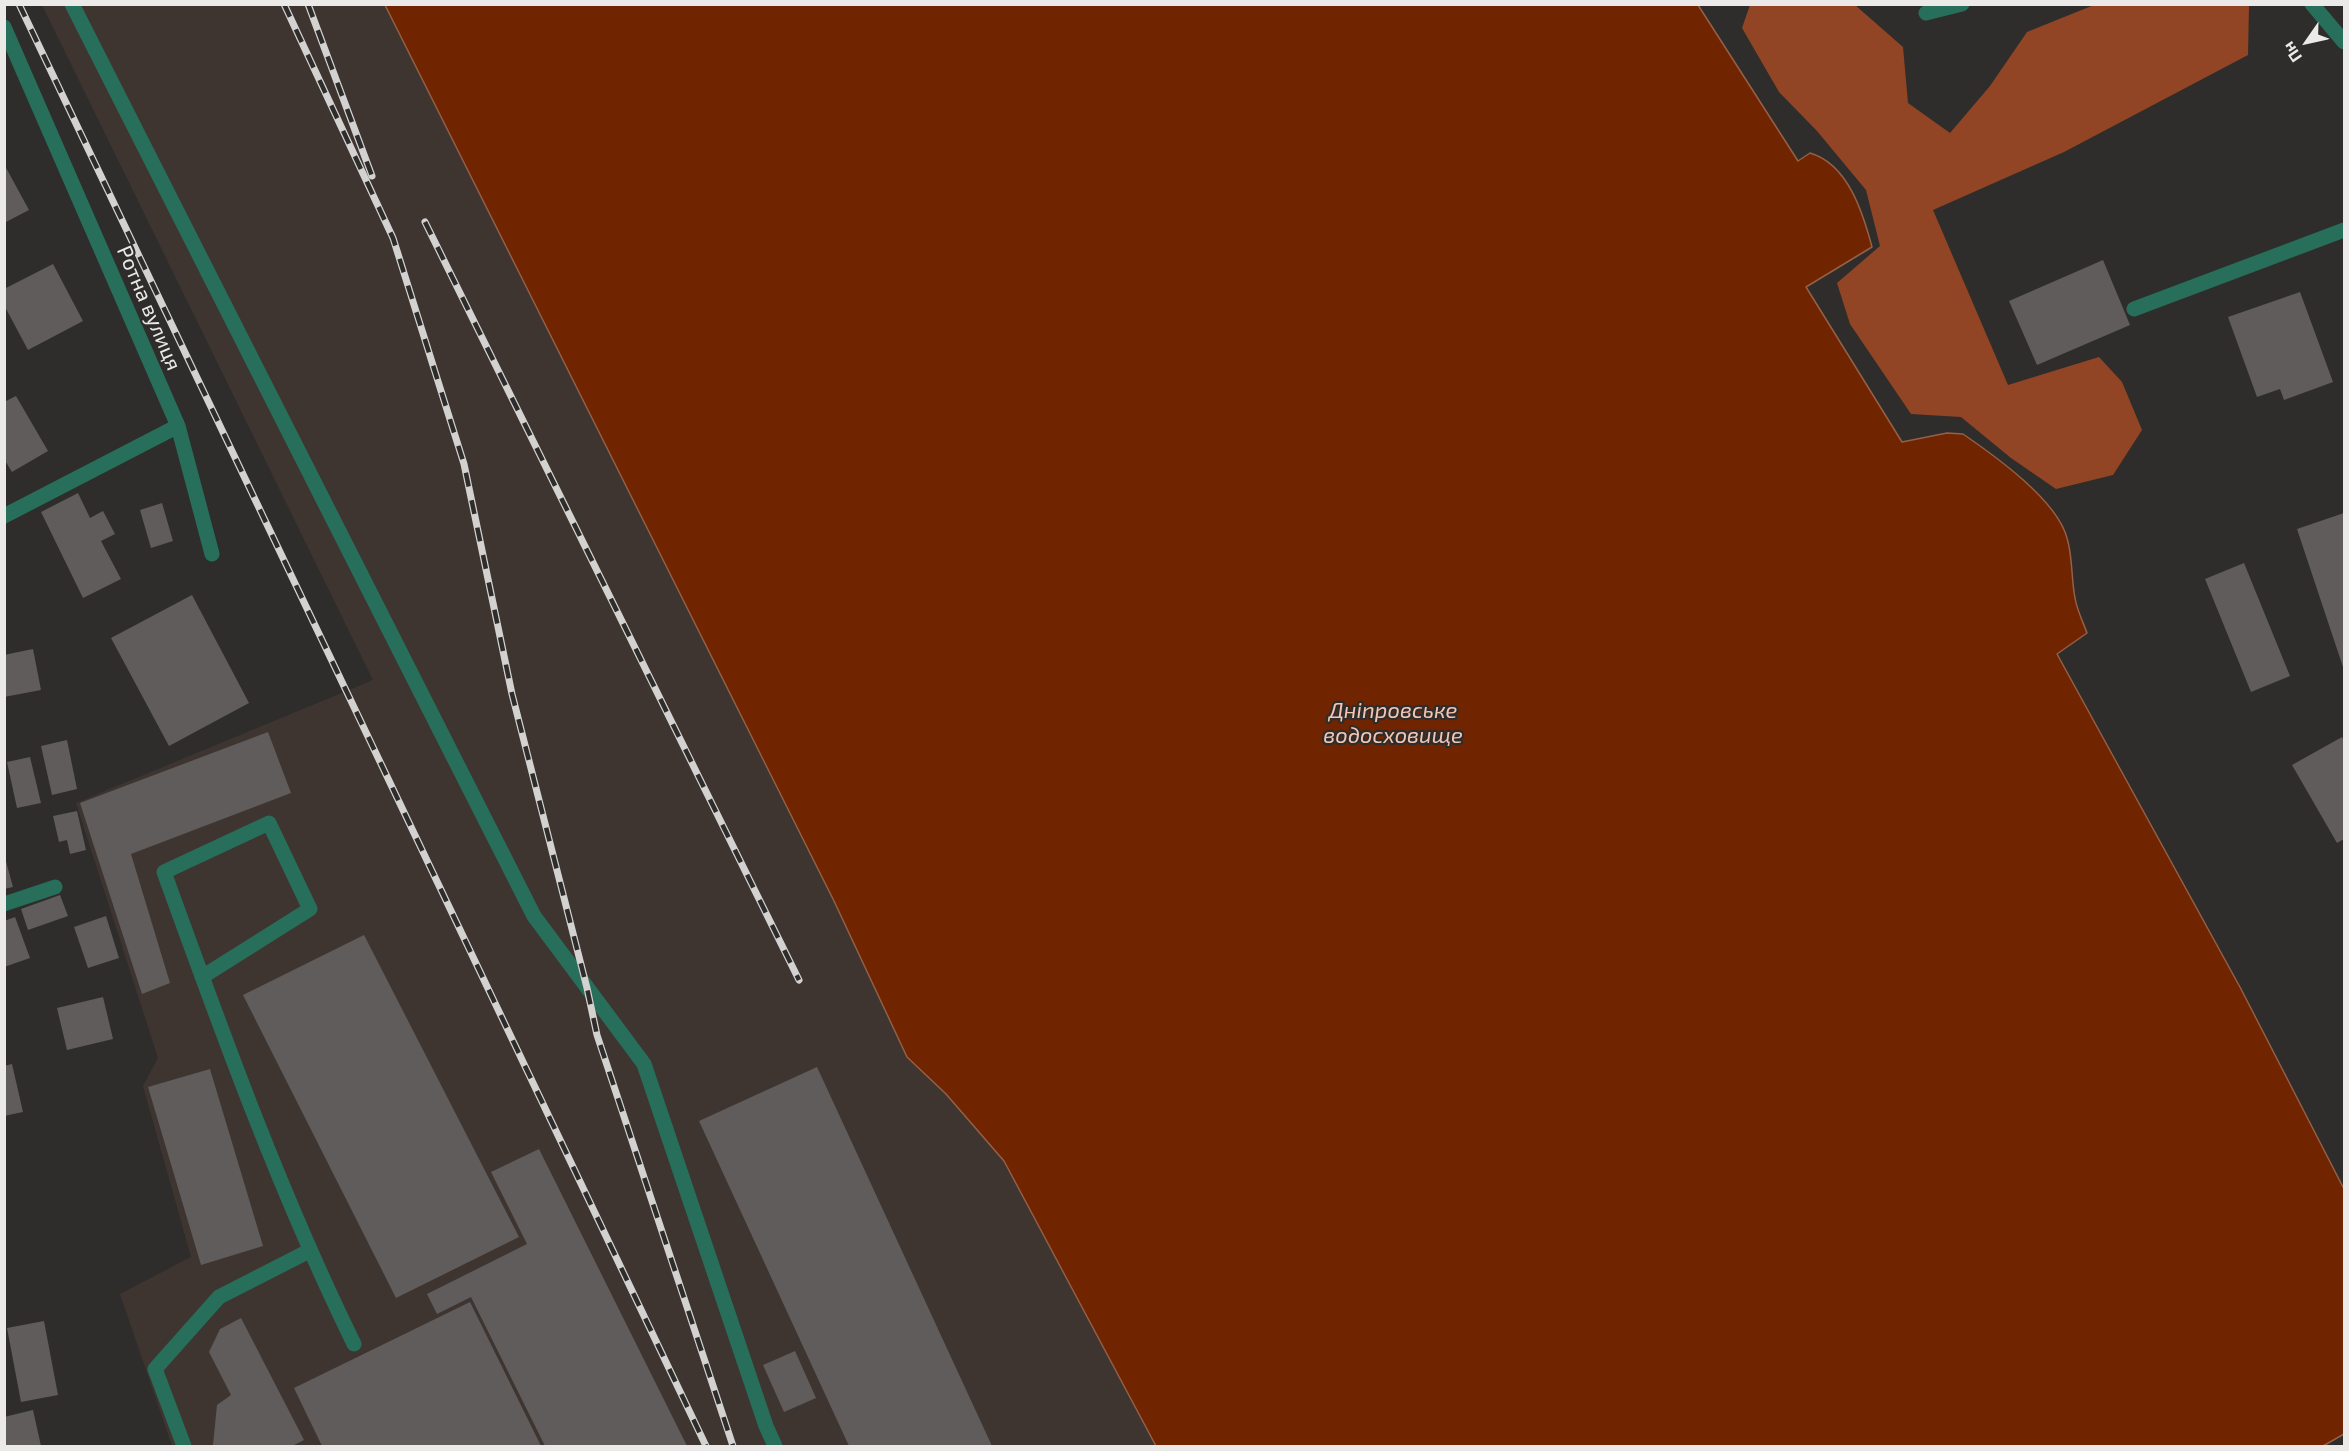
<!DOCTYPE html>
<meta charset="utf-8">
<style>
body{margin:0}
#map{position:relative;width:2349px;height:1451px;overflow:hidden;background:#2f2d2b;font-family:"Exo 2",sans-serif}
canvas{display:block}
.frame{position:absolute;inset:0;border:6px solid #eceae9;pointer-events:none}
.north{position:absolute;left:2277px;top:12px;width:60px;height:60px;-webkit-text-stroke:4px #2f2d2b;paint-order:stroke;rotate:236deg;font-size:16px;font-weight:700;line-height:24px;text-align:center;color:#eceae9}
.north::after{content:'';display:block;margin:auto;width:21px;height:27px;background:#eceae9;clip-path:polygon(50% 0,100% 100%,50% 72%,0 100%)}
</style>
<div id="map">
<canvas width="2349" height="1451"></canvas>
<div class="frame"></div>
<div class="north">Пн</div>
</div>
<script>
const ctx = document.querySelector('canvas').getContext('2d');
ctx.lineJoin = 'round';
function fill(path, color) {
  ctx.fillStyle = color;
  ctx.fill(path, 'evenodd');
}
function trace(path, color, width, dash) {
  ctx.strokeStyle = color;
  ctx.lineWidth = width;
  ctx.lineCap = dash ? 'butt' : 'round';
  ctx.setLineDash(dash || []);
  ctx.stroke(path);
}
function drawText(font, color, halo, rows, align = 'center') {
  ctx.font = font + ' "Exo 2",sans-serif';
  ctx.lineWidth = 4.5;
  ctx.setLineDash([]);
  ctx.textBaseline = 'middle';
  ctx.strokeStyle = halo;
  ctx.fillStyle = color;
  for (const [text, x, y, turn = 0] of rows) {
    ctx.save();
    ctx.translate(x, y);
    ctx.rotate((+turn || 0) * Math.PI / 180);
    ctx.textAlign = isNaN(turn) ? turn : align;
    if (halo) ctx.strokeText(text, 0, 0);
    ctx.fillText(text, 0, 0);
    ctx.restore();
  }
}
const built = new Path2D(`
 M42 5H385L834 901 907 1057 946 1094 1004 1161 1156 1446H172L120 1294 191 1257 143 1086 158 1058 76 803 373 680Z`);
const forest = new Path2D(`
 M1750 5H1855L1903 47 1908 103 1950 133 1990 86 2027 32 2094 5H2249L2248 55 2064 152 1933 210 2008 385 2099 357 2122 382 2142 430 2113 475 2056 489 2011 458 1961 417 1911 414 1850 324 1837 283 1880 246 1866 190 1817 131 1779 92 1742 28Z`);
const water = new Path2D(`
 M385 5H1698L1798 161 1810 153C1848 164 1863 213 1872 247L1806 287 1902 442 1947 433 1963 434C1995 456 2057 500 2067 538 2073 558 2071 578 2075 598 2077 610 2083 622 2087 633L2057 654 2241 989 2344 1189V1434L2323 1446H1156L1004 1161 946 1094 907 1057 834 901Z`);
const building = new Path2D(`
 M4 164 29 210 4 223Z
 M2103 260 2130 325 2037 365 2009 301Z
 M53 264 83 321 28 350 4 305V289Z
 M2300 292 2333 382 2284 400 2280 389 2257 397 2228 317Z
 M16 396 48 451 12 472 4 459V402Z
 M78 493 90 518 103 511 115 534 101 541 121 579 83 598 41 512Z
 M162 503 173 541 151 548 140 510Z
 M2344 513V670L2297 529Z
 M2244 563 2290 676 2251 692 2205 579Z
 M192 595 249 703 169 746 111 638Z
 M33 649 41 690 4 697V655Z
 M268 732 291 793 131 854 170 983 142 994 80 803Z
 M2342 737 2344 741V839L2337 843 2292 765Z
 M67 740 77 789 52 795 41 746Z
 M30 757 41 803 17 808 7 762Z
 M77 811 86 850 70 854 67 840 59 842 53 816Z
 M4 854 13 887 4 889Z
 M60 895 68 916 28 930 21 909Z
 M106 916 119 958 88 968 74 927Z
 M15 917 30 958 4 967V921Z
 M364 935 519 1237 396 1298 243 995Z
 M103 997 113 1039 67 1050 57 1008Z
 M12 1064 23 1112 4 1116V1066Z
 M817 1067 992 1446H849L699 1121Z
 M210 1069 263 1246 201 1265 148 1087Z
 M539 1149 687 1446H545L471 1297 437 1314 427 1294 527 1244 491 1172Z
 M470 1302 541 1446H322L294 1388Z
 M241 1318 304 1440 292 1446 213 1445 217 1405 231 1395 209 1352 220 1329Z
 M44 1321 58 1395 21 1402 7 1328Z
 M795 1351 816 1398 784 1412 763 1365Z
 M33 1410 41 1446H4V1417Z`);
const minor = new Path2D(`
 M72 4 534 916 644 1064 766 1426 775 1446
 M2312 4 2344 42
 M1926 13 1962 4
 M4 27 178 426 4 516
 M2134 309 2344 230
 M178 426 212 554
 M4 904 55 887
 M202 977 310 909 269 823 164 872C222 1032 279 1191 354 1344
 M184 1446 155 1369 219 1297 309 1251`);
const rail = new Path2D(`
 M19 4 706 1446
 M284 4 393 238 464 464 512 694 587 988 597 1035 733 1446
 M308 4 372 176
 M425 222 799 980`);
const streetNames = [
 ["Ротна вулиця",149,308,67]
];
const waterNames = [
 ["Дніпровське",1393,711],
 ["водосховище",1393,736]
];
fill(built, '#3e3531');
fill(forest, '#924524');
fill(water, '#702500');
trace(water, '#956046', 1.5);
fill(building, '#5f5c5b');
trace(minor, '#276f5b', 15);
trace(rail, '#d4d2d1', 7);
trace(rail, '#2f2d2b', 4.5, [14]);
drawText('21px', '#eceae9', '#2f2d2b', streetNames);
drawText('italic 22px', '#f3c5b4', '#2f2d2b', waterNames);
</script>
